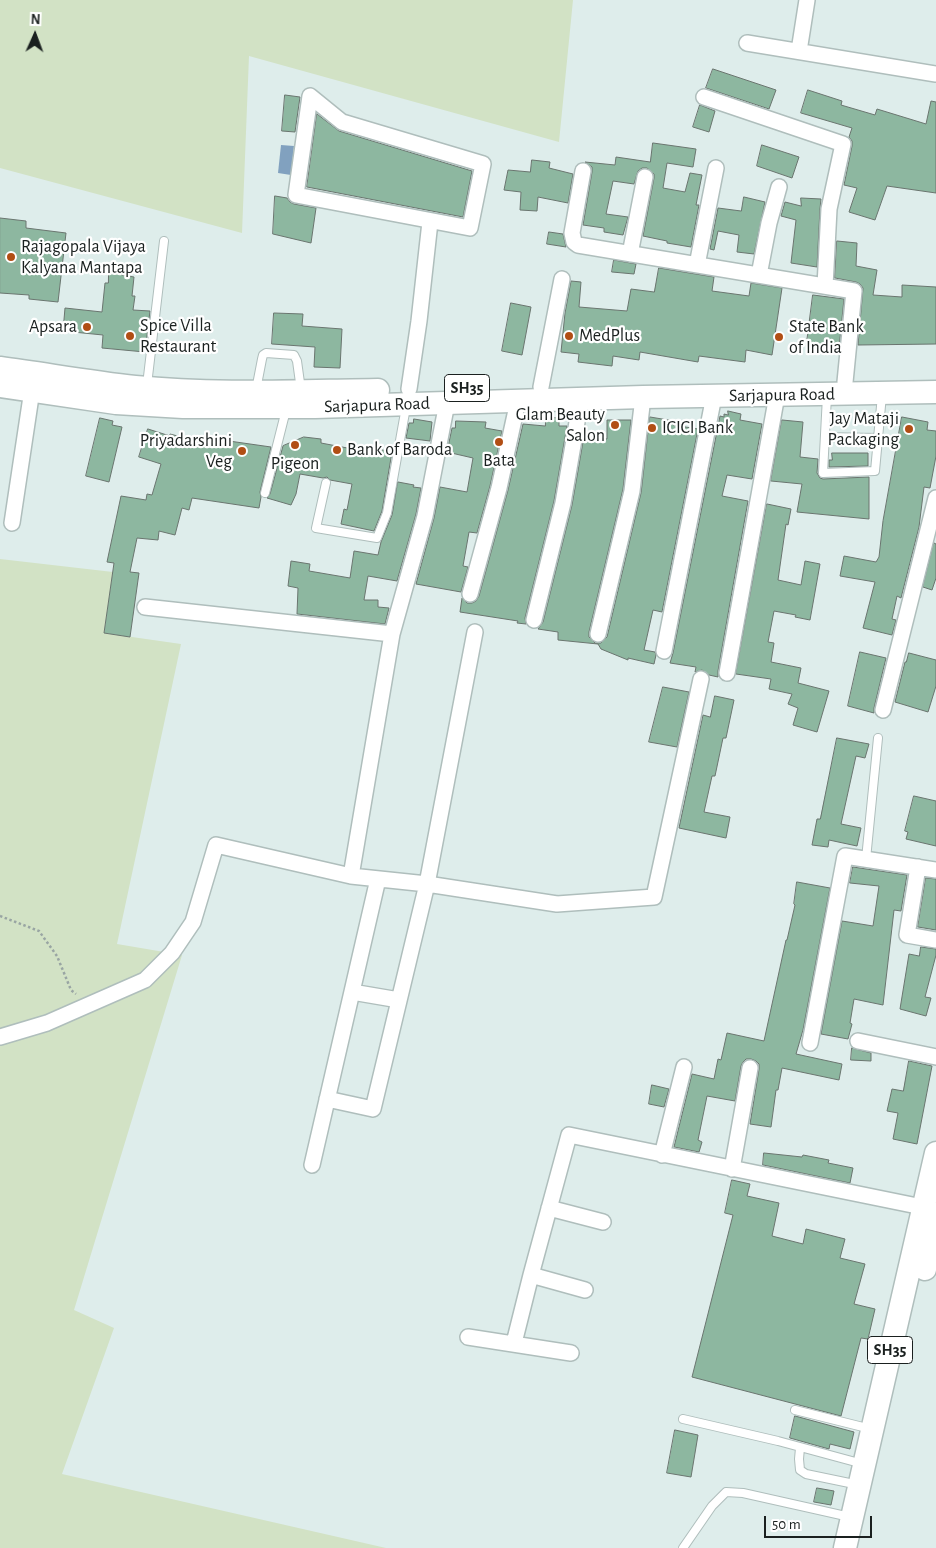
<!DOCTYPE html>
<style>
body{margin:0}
#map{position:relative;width:936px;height:1548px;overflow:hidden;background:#deedeb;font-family:"Alegreya Sans",sans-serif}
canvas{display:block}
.north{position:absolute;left:10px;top:10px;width:50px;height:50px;-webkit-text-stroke:4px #fff;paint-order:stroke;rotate:2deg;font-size:14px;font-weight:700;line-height:20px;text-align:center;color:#1a201f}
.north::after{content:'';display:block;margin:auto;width:18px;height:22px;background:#1a201f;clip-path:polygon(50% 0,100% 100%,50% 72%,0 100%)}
.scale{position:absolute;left:764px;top:1516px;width:108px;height:22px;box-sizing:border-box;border:2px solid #1a201f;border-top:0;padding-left:6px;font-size:15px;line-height:18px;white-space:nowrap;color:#1a201f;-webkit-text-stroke:4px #fff;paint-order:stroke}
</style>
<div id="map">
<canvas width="936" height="1548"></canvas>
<div class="north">N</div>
<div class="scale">50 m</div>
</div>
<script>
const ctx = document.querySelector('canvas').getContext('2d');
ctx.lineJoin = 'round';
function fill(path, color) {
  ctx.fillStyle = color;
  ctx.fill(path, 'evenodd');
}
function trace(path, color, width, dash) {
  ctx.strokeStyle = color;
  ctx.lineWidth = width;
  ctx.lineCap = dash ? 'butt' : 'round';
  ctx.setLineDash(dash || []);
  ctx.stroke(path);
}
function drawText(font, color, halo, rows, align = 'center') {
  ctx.font = font + ' "Alegreya Sans",sans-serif';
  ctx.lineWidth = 4.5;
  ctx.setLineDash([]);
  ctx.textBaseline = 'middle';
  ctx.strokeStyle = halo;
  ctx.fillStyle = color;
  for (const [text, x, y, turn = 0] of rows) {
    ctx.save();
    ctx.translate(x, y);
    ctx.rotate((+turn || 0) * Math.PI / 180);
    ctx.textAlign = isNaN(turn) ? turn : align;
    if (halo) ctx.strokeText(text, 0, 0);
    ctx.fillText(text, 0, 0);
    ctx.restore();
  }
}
const green = new Path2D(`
 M0 0H573L559 142 249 56 242 233 0 168Z
 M0 559 113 572 104 633 181 644 117 944 182 955 74 1310 114 1328 62 1474 386 1548H0Z`);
const water = new Path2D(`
 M281 145 294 146 291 175 278 173Z`);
const building = new Path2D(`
 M713 69 776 90 769 109 706 88Z
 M808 90 842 101 841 105 875 115 877 109 926 124 931 101 936 102V193L887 186 875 220 849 212 857 188 844 185 852 146V141L849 137 852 128 801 113Z
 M285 95 300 97 295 132 282 131Z
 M700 105 715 111 709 132 693 127Z
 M317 114 339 131 472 171 463 217 307 187Z
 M653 143 696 149 693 167 667 163 663 188 685 192 690 173 702 175 696 205H699L691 247 667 243V241L643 236 654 178V174L647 168H642L638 171 634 184 613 181 606 214 628 217 623 235 604 232V228L583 225 592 172V167L585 162 615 165 616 157 650 162Z
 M762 145 799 157 792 178 757 166Z
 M532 160 550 162 549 168 573 174 568 203 538 197 537 211 520 210 521 192 504 190 508 170 530 172Z
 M275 196 287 198 290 202 294 204 316 208 311 243 273 234Z
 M744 197 765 202 754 254 737 252 739 235 718 231 714 250 710 249 718 208 741 211Z
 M801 198 821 199 820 209 817 267 791 263 796 220 781 216 785 202 801 206Z
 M0 218 26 221V228L66 233 58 302 29 299V295L0 293Z
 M549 232 563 234 566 247 547 244Z
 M837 241 857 243 856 266 877 270 873 295 902 297V285L936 287V344L858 345 863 288 860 284 856 282 835 278Z
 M614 260 636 264 634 274 612 272Z
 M659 268 714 277 712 291 749 296 751 283 782 288 772 355 746 350 745 362 699 356 698 362 640 352 639 360 613 356 612 366 578 362 579 354 561 352 565 313 571 281 581 282 579 307 627 311 631 289 654 292Z
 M109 270 122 271V275L134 277 132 296H135L133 310 150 311 145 352 102 348 103 335 63 331 65 308 102 312 105 283H108Z
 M813 295 844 299 839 348 807 342Z
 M511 303 531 307 522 355 502 351Z
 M274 313 303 314 302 326 342 329 340 368 314 367 315 347 272 344Z
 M728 411 741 414 740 420 762 424 752 479 727 475 722 496 748 501 718 671V677L709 675 702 670 695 672 696 667 670 663 673 653 720 416 724 417V414L728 415Z
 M546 417 559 418V426H567L554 501 525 618 526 624 517 623 518 621 460 612 462 598 467 603H472L476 601 479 596 508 490 523 424 545 426Z
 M650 417 674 421 673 425 698 429 662 612 653 610 644 650 655 652 656 655 654 664 628 658V660L601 649 598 644 558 640V632L538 629 543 622 572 505 584 436 607 439V420H631L623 489 589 632V637L595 643H601L607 637 641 493Z
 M902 417 928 422 927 430 936 431V456L930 488 924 487 919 527 901 598 897 596 892 619 896 620 892 635 863 628 875 582 840 576 844 556 876 562 879 557 883 521Z
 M100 418 113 421 112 425 122 427 109 482 86 476Z
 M414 419 432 422 430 441 406 438 409 423H413Z
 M782 420 803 422 800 457 818 459 817 473 820 478 823 479 869 477V519L797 512 802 484 771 481Z
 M456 421 486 422 485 428 502 431 490 486 477 533 469 532 463 566 468 567 461 592 416 584 434 518 440 487 467 492 473 458 447 452 452 428H455Z
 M148 429 170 436V434L193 440 194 436 271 447 260 492 261 497 259 508 192 498 189 510 182 508 175 535 159 531 158 540 137 538 130 572 139 573 130 637 104 633 114 563 107 562 121 496 146 500 147 494 152 495 161 464 139 457Z
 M304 437 321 439V443L358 450 359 445 392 452 382 511 374 531 341 524 344 509 347 510 352 484 330 480 327 477 323 478 300 474 296 494 291 505 267 498 270 494 283 446Z
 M832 453H868V466L829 467V460H832Z
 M398 482 414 485 413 487 421 488 416 514 397 581 368 576 364 600H378V607L389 608 385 624 297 614 298 588 288 586 291 561 310 564 309 571 350 578 354 551 378 555 381 542 392 515Z
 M767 504 791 509 788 525 786 524 778 580 801 585 805 561 820 564 810 620 795 617 796 615 774 611 768 642 774 643 771 662 801 668 798 683 829 691 817 732 793 725 798 708 788 704 792 694 769 689 771 679 736 674Z
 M934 543 936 544V578L932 590 923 587Z
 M860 652 886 658 874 708V713L848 706Z
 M909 653 936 660V686L928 712 895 702 905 662H906Z
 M663 687 689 692 677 747 649 742Z
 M715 696 734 700 726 738H723L715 776H712L704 812 730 817 726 838 679 828 703 715 710 717Z
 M837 738 869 744 865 758 856 756 841 824 861 828 857 846 829 840 828 847 812 845 817 819H820Z
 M914 796 936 801V846L906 839 908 832 905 831Z
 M853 867 907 875 901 911 894 910 883 1005 854 999 850 1023 852 1024 848 1039 821 1034 842 921 873 926 879 886 850 883Z
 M926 878 936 879V930L918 927Z
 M797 882 830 888 803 1030 796 1054 842 1064 839 1080 782 1068 778 1090H776L771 1127 750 1124 759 1069V1064L756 1061 751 1059H746L743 1062 741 1066 735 1101 707 1096 698 1140 702 1142 699 1152 674 1147 692 1074 714 1079 718 1059 721 1060 727 1033 764 1041 786 940H787L795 905 794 904Z
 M921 947 936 949V955L925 997 931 998 926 1016 900 1009 909 954 919 956Z
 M852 1048 871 1053V1061L851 1060Z
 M909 1061 932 1066 917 1144 893 1139 898 1113 887 1111 892 1089 903 1091Z
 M652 1085 669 1089 664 1107 649 1104Z
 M764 1153 802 1157 803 1155 829 1160 828 1163 853 1168 850 1183 763 1165Z
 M732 1180 750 1184 747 1196 779 1203 772 1236 803 1244 806 1229 845 1239 840 1258 865 1264 854 1304 875 1309 868 1339 861 1338 841 1416 692 1377 733 1215 725 1213Z
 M795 1416 854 1432 850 1449 830 1444 829 1449 790 1438Z
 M675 1430 698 1435 691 1477 667 1473Z
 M817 1488 834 1491 831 1505 814 1502Z`);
const path = new Path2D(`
 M0 916 39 931 57 956 71 990 76 994`);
const lane = new Path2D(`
 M147 385 164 241
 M256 390 262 359 263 355 266 353 294 355 297 361 301 390
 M827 396 823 473 875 471 882 395
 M825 437 878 438
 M326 483 316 528 377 538 387 513 406 407
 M265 493 286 410
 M866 859 878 738
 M795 1410 871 1429
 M683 1419 778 1441 863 1464
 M800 1448 799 1459 800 1470 806 1474 859 1485
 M683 1548 712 1506 726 1492 743 1493 850 1517`);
const street = new Path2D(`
 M747 43 936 74
 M799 51 807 0
 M310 96 342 122 483 164 470 228 296 195Z
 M704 97 843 144 829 209 825 286
 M583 171 572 233 574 242 578 245 854 291 845 382
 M630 254 645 177
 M697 265 716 168
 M759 275 769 223 779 187
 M541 387 562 279
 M409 389 419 321 430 222
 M12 523 32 390
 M470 594 499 488 518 401
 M145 607 392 634
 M534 620 563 503 581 399
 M598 634 632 491 643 397
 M664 651 714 396
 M727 673 777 395
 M883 710 936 498
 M918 867 907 935 936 940
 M351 876 392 634 425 516 447 403
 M352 992 399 1000
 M0 1037 47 1023 145 980 172 953 193 922 216 845 351 876 427 884 557 904 654 897 701 679
 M858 1041 936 1057
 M810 1043 845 856 936 870
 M327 1099 373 1109 427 884 475 632
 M662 1155 684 1067
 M312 1165 378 879
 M732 1169 750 1068
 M549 1208 603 1222
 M531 1275 585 1290
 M468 1337 571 1353
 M514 1343 531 1275 569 1135 932 1209`);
const primary = new Path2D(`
 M0 368C45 374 90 382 135 387 215 395 297 391 378 390
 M0 386 116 403 183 407H315L643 397 936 392
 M925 1269 936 1221
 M845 1548 936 1153`);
const markers = [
 [11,257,5,"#b14e14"],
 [87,327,5,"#b14e14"],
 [130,336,5,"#b14e14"],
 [569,336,5,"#b14e14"],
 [779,337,5,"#b14e14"],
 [615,425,5,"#b14e14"],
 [652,428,5,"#b14e14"],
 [909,429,5,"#b14e14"],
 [499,442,5,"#b14e14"],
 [295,445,5,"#b14e14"],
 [337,450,5,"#b14e14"],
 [242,451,5,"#b14e14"]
];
const shields = [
 [467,388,45],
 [890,1350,45]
];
const shieldNames = [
 ["SH35",467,388],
 ["SH35",890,1350]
];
const poiNames = [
 ["Rajagopala Vijaya",21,247],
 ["Kalyana Mantapa",21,268],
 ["Spice Villa",140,326],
 ["Restaurant",140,347],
 ["Apsara",77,327,"right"],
 ["State Bank",789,327],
 ["of India",789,348],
 ["MedPlus",579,336],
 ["Glam Beauty",605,415,"right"],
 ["Salon",605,436,"right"],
 ["Jay Mataji",899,419,"right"],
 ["Packaging",899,440,"right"],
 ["ICICI Bank",662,428],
 ["Priyadarshini",232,441,"right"],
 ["Veg",232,462,"right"],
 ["Bank of Baroda",347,450],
 ["Bata",499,461,"center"],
 ["Pigeon",295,464,"center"]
];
const streetNames = [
 ["Sarjapura Road",782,395,-1],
 ["Sarjapura Road",377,405,-2]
];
fill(green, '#d2e2c5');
fill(water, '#81a1bf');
fill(building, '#8db7a0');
trace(building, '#6a756f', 1);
trace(lane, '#afbebc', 10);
trace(street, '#afbebc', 18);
trace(primary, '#afbebc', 25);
trace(path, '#99a5a3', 2.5, [2.5, 2.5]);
trace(lane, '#fff', 8);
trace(street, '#fff', 15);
trace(primary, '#fff', 22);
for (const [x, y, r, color] of markers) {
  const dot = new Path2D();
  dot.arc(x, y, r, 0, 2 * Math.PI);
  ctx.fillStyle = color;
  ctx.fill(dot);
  trace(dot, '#fff', 2);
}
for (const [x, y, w] of shields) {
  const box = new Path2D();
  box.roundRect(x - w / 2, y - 13.5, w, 27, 4);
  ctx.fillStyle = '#fff';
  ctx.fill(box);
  trace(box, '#1a201f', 1);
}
drawText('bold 16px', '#1a201f', null, shieldNames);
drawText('18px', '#1a201f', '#fff', poiNames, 'left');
drawText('18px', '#1a201f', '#fff', streetNames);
</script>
